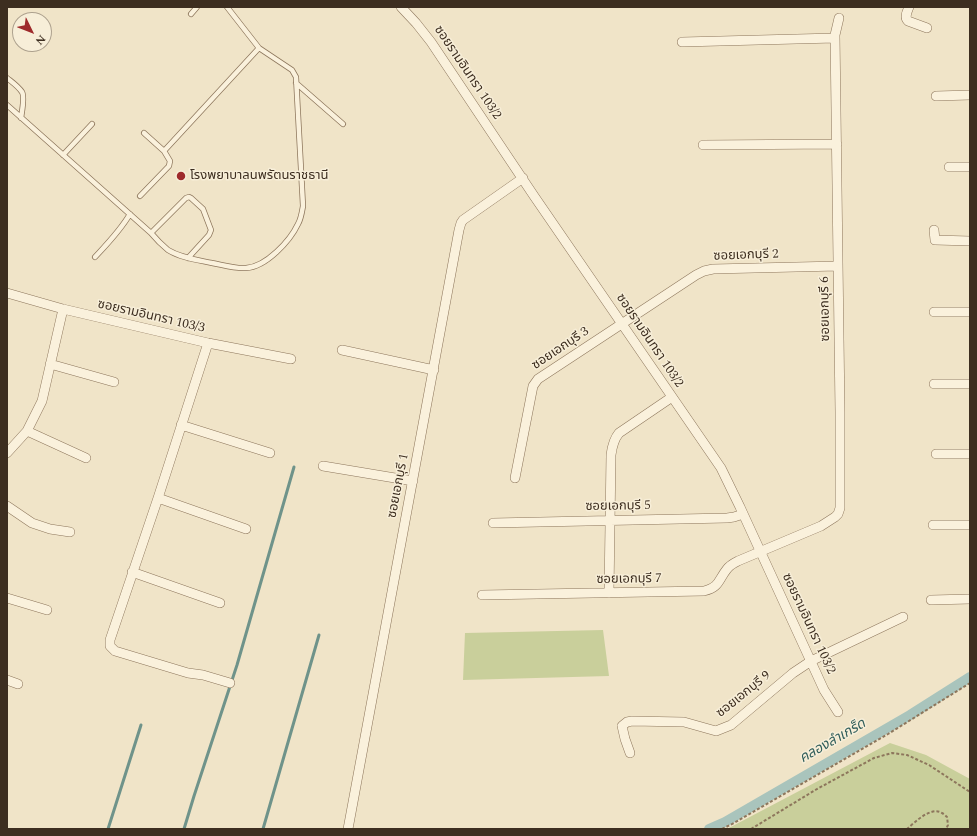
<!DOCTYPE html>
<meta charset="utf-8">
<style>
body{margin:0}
#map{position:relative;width:977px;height:836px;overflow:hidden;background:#f0e4c8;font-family:Spectral,serif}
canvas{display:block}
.frame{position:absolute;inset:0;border:8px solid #3d2e20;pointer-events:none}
.north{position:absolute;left:12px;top:12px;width:40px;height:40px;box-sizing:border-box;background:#f7eed8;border:1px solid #ada18e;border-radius:50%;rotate:133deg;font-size:11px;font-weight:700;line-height:16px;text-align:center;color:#3d2e20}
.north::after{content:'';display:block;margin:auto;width:14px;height:18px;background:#9e2a2b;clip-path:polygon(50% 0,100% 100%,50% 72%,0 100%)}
</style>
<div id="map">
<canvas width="977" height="836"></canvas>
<div class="frame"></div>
<div class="north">N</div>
</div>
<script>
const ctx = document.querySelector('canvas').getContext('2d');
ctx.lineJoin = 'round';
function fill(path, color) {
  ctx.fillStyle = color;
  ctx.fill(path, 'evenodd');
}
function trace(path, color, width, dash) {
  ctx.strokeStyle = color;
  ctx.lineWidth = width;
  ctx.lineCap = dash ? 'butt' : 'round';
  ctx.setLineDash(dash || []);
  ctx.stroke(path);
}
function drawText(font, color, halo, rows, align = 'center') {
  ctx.font = font + ' Spectral,"Noto Sans Thai",serif';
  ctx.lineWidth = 3;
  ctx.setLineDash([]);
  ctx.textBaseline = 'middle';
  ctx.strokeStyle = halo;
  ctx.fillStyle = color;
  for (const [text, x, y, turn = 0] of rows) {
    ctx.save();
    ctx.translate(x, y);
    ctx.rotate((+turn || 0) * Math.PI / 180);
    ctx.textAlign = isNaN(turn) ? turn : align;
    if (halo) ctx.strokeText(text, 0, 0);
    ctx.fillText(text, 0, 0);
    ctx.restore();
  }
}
const green = new Path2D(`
 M603 630 609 676 463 680 465 633Z
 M890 743 926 755 970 779V829H727Z`);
const stream = new Path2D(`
 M108 829 141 725
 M184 829 194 796 237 665 294 467
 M263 829 319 635`);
const canal = new Path2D(`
 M709 829 725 822 910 715 970 677`);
const path = new Path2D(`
 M722 829 734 823 888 734 970 683
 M751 829 817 789 874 758 892 753 907 755 929 765 970 792
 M907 829C915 822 931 806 942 813 944 814 946 816 947 817L948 825 946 829`);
const lane = new Path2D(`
 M191 14 197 7
 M7 78C12 82 18 86 22 92 25 97 22 111 21 118
 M296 83 343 124
 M7 105 151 233C156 239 162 245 168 250 181 258 198 260 212 263 223 265 235 269 246 268 266 267 290 241 298 224 301 219 302 212 303 206L296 77 292 70 259 48
 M144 133 164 151 259 48 227 7
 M63 155 92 124
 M140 196 169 166 170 161 164 151
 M151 233 186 198 189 197 191 198 203 209 211 230 209 235 188 258
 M95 257C108 243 120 231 130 214`);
const street = new Path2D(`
 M401 7 416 23 431 42 534 196 721 468 740 507 824 690 838 712
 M909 7C907 12 904 17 908 21L927 28
 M682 42 835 38
 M936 96 970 95
 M703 145 837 144
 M949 167H970
 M934 230 935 240 970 241
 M7 293 63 309 208 343 291 359
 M934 312H970
 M208 343 158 498 110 640V646L115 651 188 673 203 675 230 683
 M342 350 434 370
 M50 364 114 382
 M934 384H970
 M181 425 270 453
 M27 431 86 458
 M7 453 27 431 42 401 63 309
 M936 454H970
 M323 466 413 481
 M515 478 533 386 538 379 696 275 704 271 713 269 838 266
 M158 498 246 529
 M7 506 32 523 50 529 70 532
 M493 523 727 518 734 517 743 514
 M933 525H970
 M132 572 220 603
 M609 593 611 455C612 447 614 439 619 433L672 397
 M482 595 704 591C720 587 718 580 727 569 730 565 734 563 738 561L821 526 835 517 838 514 840 508V412L835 35 839 18
 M7 598 47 610
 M931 600 970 599
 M7 680 18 684
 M630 753 625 739 622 726 627 722 632 721 684 722 716 731 731 725 793 673 811 661 903 617
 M348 829 459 230 461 223 463 220 523 178`);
const markers = [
 [181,176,5,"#9e2a2b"]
];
const streetNames = [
 ["ซอยรามอินทรา 103/2",467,73,56],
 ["ซอยเอกบุรี 2",746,256,-2],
 ["ซอยเอกบุรี 6",826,309,-91],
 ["ซอยรามอินทรา 103/3",151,317,13],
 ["ซอยรามอินทรา 103/2",649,341,56],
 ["ซอยเอกบุรี 3",561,349,-34],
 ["ซอยเอกบุรี 1",399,486,-79],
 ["ซอยเอกบุรี 5",618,507,-1],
 ["ซอยเอกบุรี 7",629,580,-1],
 ["ซอยรามอินทรา 103/2",808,624,65],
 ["ซอยเอกบุรี 9",744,695,-39]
];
const poiNames = [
 ["โรงพยาบาลนพรัตนราชธานี",190,176]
];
const waterNames = [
 ["คลองลำเกร็ด",833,742,-30]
];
fill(green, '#c9cf9b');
trace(stream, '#6f938a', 3);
trace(canal, '#a9c4bc', 10);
trace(lane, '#8d765c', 6);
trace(street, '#8d765c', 10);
trace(path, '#8d765c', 2, [3, 2]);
trace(lane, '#faf1dc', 4.5);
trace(street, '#faf1dc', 9);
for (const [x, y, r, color] of markers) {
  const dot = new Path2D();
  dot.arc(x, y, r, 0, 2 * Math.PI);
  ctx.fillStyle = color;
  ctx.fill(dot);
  trace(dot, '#f7eed8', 1.5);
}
drawText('13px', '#3d2e20', '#f7eed8', streetNames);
drawText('13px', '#3d2e20', '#f7eed8', poiNames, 'left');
drawText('italic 14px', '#2f5d5a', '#f7eed8', waterNames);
</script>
